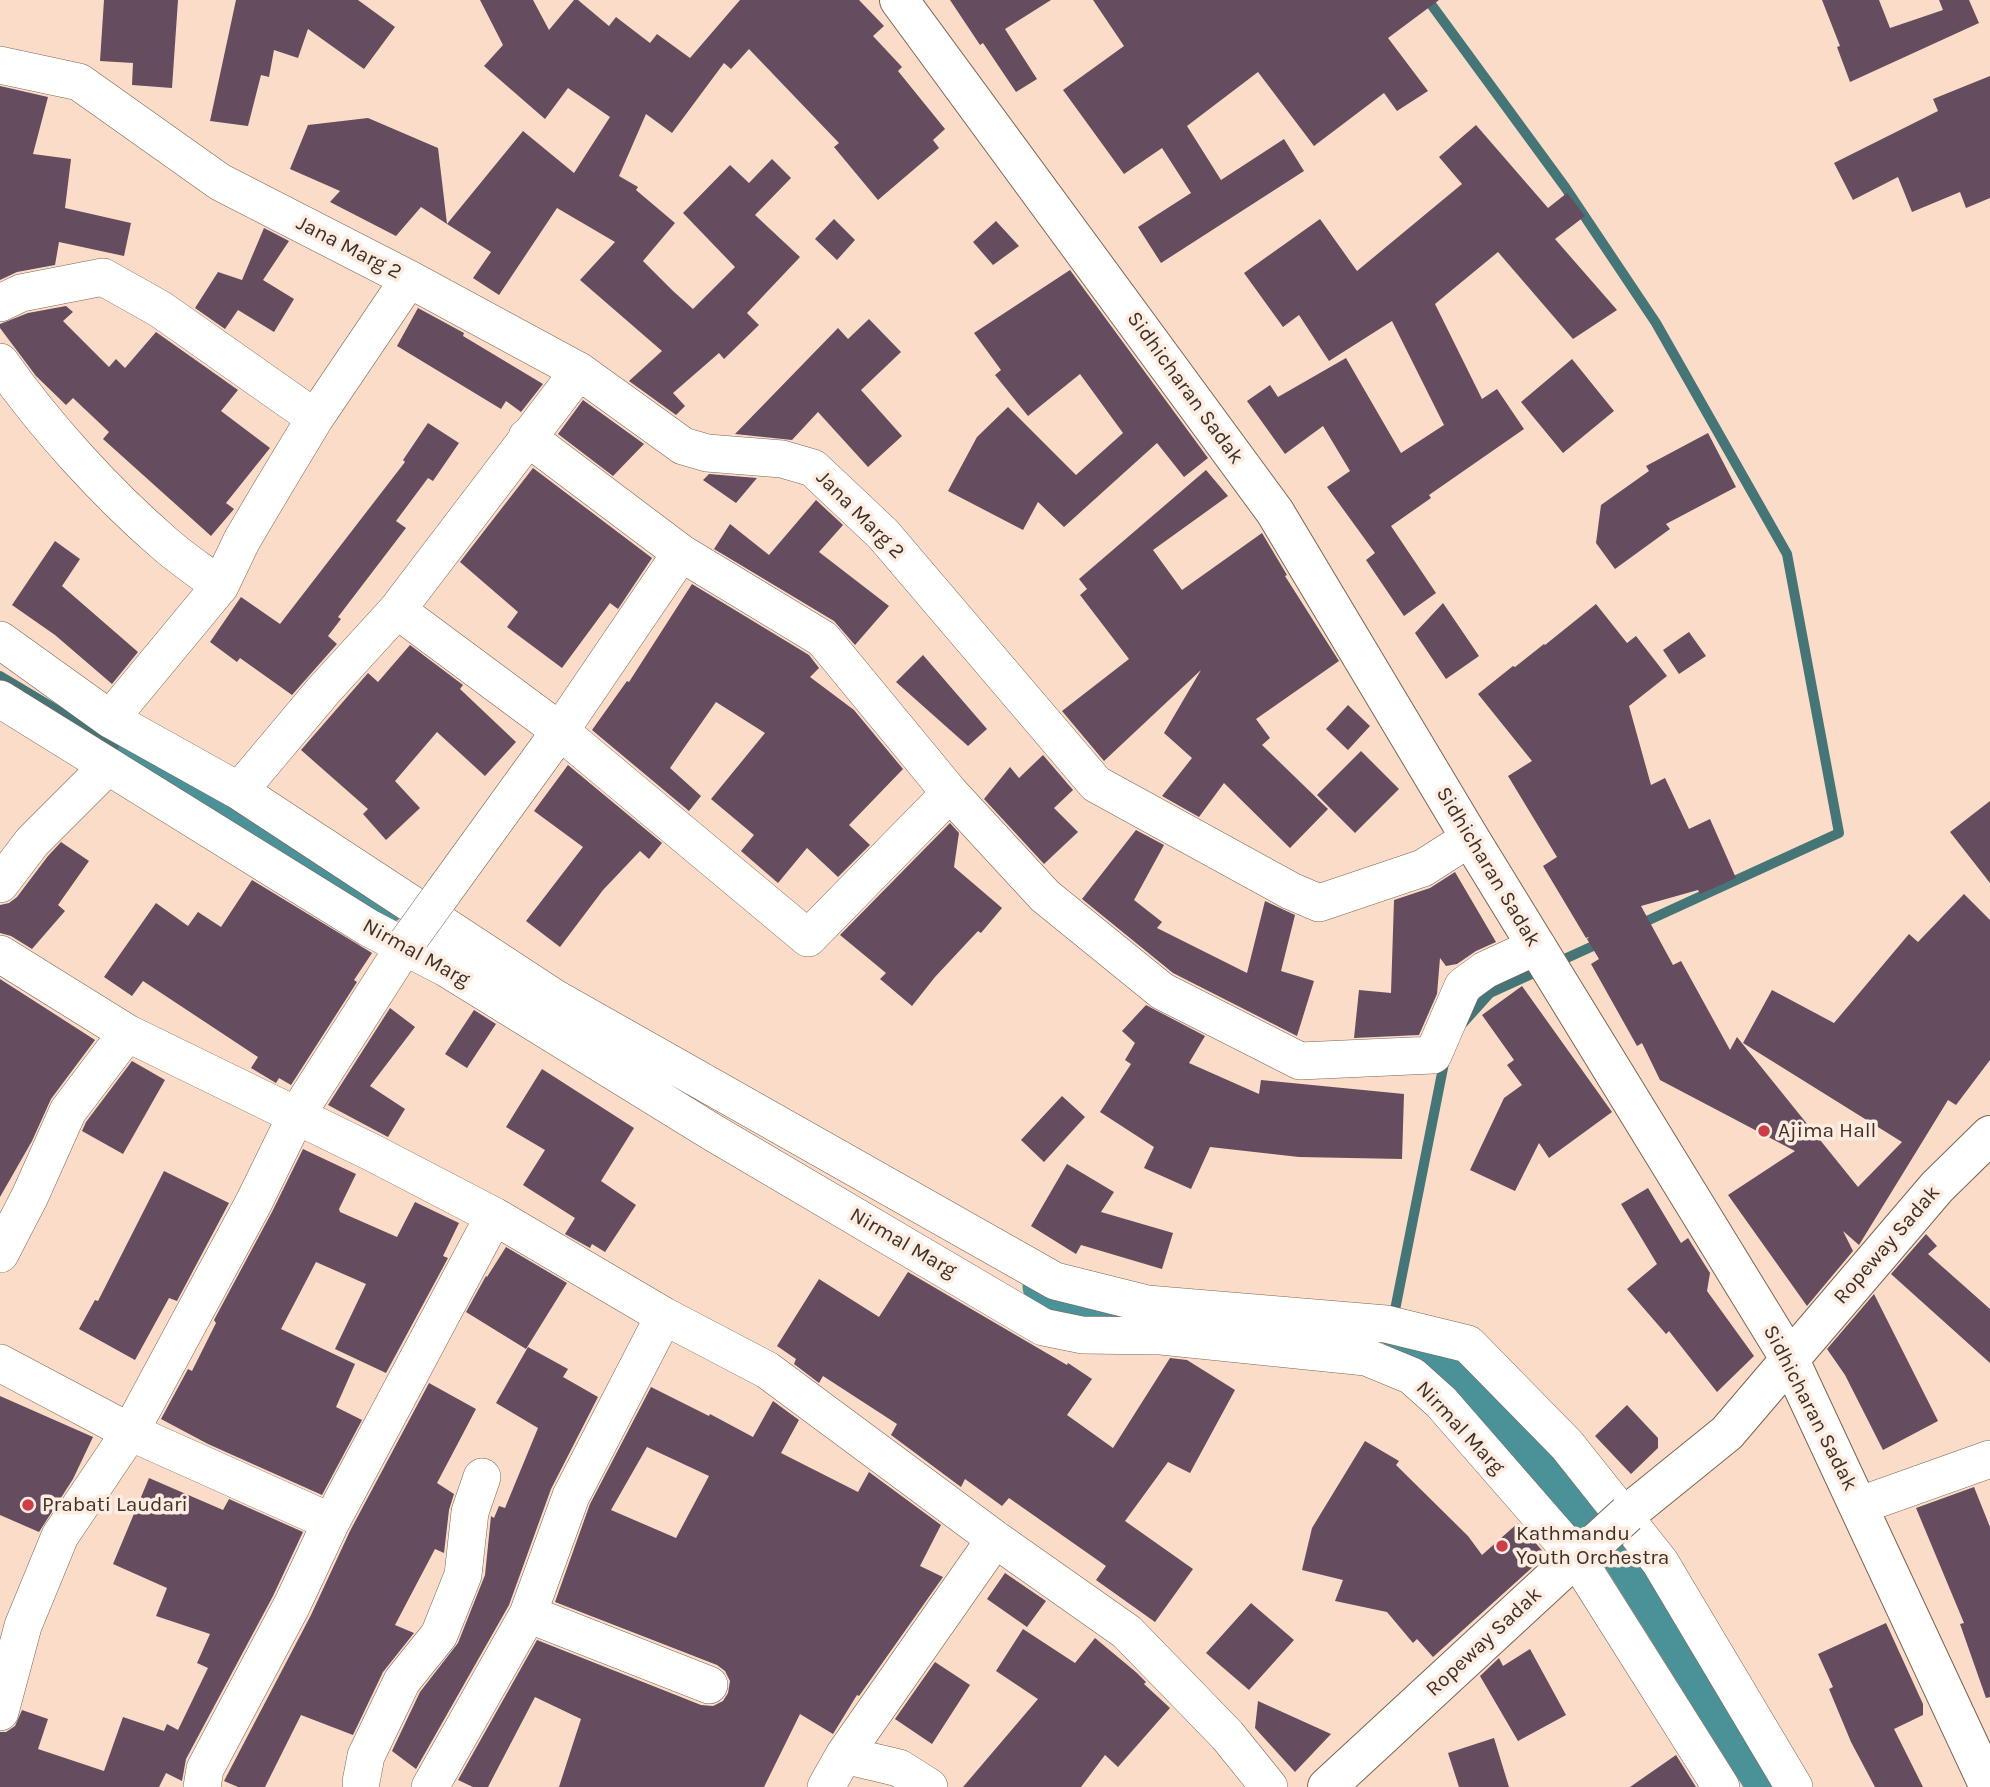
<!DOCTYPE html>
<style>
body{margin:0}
canvas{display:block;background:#fadcc8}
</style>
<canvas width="1990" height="1787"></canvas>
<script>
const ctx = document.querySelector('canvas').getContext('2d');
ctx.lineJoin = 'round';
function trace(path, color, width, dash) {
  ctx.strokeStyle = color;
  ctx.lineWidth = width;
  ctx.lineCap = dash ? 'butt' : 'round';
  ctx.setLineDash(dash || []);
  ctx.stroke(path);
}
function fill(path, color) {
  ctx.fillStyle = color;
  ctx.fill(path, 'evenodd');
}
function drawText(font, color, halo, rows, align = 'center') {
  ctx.font = font + ' Karla,sans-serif';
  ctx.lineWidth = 7;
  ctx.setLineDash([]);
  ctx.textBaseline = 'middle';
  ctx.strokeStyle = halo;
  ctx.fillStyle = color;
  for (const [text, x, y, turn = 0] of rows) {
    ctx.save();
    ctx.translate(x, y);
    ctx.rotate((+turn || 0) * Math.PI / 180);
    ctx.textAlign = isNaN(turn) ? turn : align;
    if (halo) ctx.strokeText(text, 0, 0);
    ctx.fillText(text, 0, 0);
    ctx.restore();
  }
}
const stream = new Path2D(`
 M1428 0 1565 187 1656 323 1787 554 1839 833 1638 925
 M0 676 134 756
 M1463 1023 1490 993 1604 941
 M1393 1320 1445 1058`);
const canal = new Path2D(`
 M134 756 310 865 389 905
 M1040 1287 1090 1310 1140 1304
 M1393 1329 1426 1346 1606 1536 1764 1787`);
const building = new Path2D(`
 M104 0H178L172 88 132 85 133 63 100 61Z
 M236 0H358L395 27 364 69 308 29 298 58 274 50 269 77 261 75 248 126 210 121Z
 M480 0H533L549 30 574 0H578L609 26 616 17 650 43 657 34 690 58 740 0H859L884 26 873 36 902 67 898 71 945 129 933 140 939 148 878 200 834 147 839 143 749 49 731 69 724 63 672 133 646 114 619 176 638 187 636 190 675 223 643 261 673 291 693 309 735 267 683 213 730 165 749 183 772 159 791 178 755 215 800 257 747 313 759 325 724 359 719 353 673 393 685 406 676 415 629 381 662 351 580 280 615 242 557 208 499 295 473 278 491 252 447 224 523 131 574 173 610 117 568 88 545 119 484 66 503 45Z
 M950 0H1051L1005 29 1037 79 1016 92 983 43 980 45Z
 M1093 0H1439L1388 38 1428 91 1397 111 1384 93 1314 146 1258 72 1187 126 1221 180 1284 139 1304 171 1161 263 1138 227 1191 193 1162 148 1124 174 1063 90 1124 46Z
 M1822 0H1879L1890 28 1943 10 1939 0H1969L1979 23 1850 82 1837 47 1840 46Z
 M1990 76V198L1966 208 1960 192 1912 212 1898 177 1853 200 1834 163 1938 111 1933 99Z
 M0 86 48 97 33 154 71 159 65 208 131 223 124 256 59 242 55 265 17 272 0 280Z
 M368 118 438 148 447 224 421 207 396 236 330 202 340 191 290 169 308 125Z
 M1476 125 1548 208 1567 193 1585 216 1555 239 1617 310 1573 339 1498 252 1435 304 1482 399 1497 389 1524 429 1429 495 1431 498 1391 526 1436 593 1404 616 1366 560 1375 553 1327 487 1350 471 1323 426 1285 454 1247 401 1270 385 1278 397 1346 358 1401 453 1444 425 1392 321 1329 361 1299 315 1283 327 1244 273 1320 219 1357 271 1462 184 1439 157Z
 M834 219 855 240 837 260 815 239Z
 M996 221 1019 246 993 265 973 242Z
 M264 228 289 241 263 280 294 299 274 332 238 310 225 329 195 308 218 272 242 280Z
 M1070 270 1208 458 1184 477 1157 443 1064 527 1038 502 1023 530 948 491 977 437 1008 407 1076 475 1123 433 1080 374 1028 416 995 375 1001 370 974 333Z
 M66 306 73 312 63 321 109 367 116 359 125 368 156 332 238 390 221 411 270 448 226 503 234 509 211 536 103 439 109 432 73 398 66 405 36 376 0 328V324L28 313Z
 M418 308 464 333 463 336 543 384 521 412 506 401 501 409 397 346Z
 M869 319 901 352 861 390 902 436 868 467 818 412 792 440 735 434 838 328 848 339Z
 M1572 359 1614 411 1563 453 1521 402Z
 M583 400 644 444 613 476 558 434Z
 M428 423 459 443 433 481 428 478 396 521 406 528 338 617 341 619 328 636 337 644 292 695 240 658 237 662 210 642 241 597 280 624 405 462 403 460Z
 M1708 433 1736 487 1666 524 1670 529 1615 569 1596 543 1601 505 1649 471 1646 466Z
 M533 468 652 558 618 609 610 603 562 668 507 627 518 612 460 562Z
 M1206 470 1228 496 1153 550 1182 590 1262 533 1287 575 1285 576 1339 661 1256 719 1270 738 1262 745 1328 809 1290 848 1224 783 1199 817 1162 796 1192 758 1164 733 1201 670 1104 761 1062 711 1129 659 1080 595 1087 589 1079 579Z
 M709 474 757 478 736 503 703 480Z
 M816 500 843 525 819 552 889 606 855 645 834 621 714 549 730 524 769 555Z
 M55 541 80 559 62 586 138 652 112 684 55 635 12 605Z
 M692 584 809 655 819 668 810 677 854 710 903 769 849 825 870 845 838 877 807 848 778 883 741 851 754 835 711 799 765 733 716 702 670 768 701 796 689 811 592 730 627 681 629 682Z
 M1443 603 1479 656 1446 679 1415 633Z
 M1596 604 1627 643 1636 636 1667 676 1629 706 1651 785 1665 778 1689 829 1710 819 1736 878 1700 894 1698 890 1641 906 1673 965 1681 961 1730 1050 1737 1037 1858 1187 1902 1142 1743 1043 1772 990 1834 1023 1909 934 1918 942 1964 894 1990 920V1060L1956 1105 1948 1100 1859 1245 1843 1231 1853 1251 1807 1306 1728 1195 1795 1151 1660 1080 1642 1043 1637 1046 1591 964 1599 959 1587 939 1589 937 1586 938 1543 866 1557 857 1508 776 1532 761 1478 694 1513 666 1515 667 1544 644 1545 645Z
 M1689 632 1706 656 1679 674 1663 650Z
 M410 645 463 685 460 689 516 742 485 776 437 732 395 781 420 808 386 840 363 814 368 809 301 750 368 673 378 682Z
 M923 655 987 729 968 746 896 682Z
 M1348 705 1370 726 1348 750 1326 729Z
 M1361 751 1399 789 1355 833 1317 795Z
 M1043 755 1073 790 1054 808 1078 832 1044 864 984 799 1010 767 1019 778Z
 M568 765 662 843 649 859 640 851 603 890 560 947 526 921 583 847 534 811Z
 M1990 801V883L1950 832Z
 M950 823 959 833 954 867 1002 908 981 933 978 931 935 977 912 1006 880 979 886 973 840 935Z
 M1136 830 1164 845 1134 900 1162 922 1157 928 1247 973 1265 901 1295 915 1281 971 1314 981 1297 1036 1173 973 1082 899Z
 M61 842 89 861 58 905 65 911 32 949 11 936 0 933V905L9 903 17 897 48 856Z
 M1455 872 1496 942 1476 951 1457 964 1446 966 1440 958 1437 994 1419 1035 1354 1038 1359 990 1391 993 1394 900 1430 888Z
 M252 880 372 953 354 980 357 982 291 1085 279 1078 276 1083 251 1068 258 1057 143 981 132 996 104 977 156 903 188 926 198 912 221 927Z
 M0 979 95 1040 51 1099 32 1141 0 1197Z
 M1522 986 1612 1112 1549 1158 1539 1143 1515 1191 1470 1170 1504 1098 1522 1085 1507 1065 1514 1060 1482 1015Z
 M1146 1005 1205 1036 1189 1063 1259 1094 1261 1080 1404 1094 1402 1159 1299 1157 1210 1147 1191 1189 1144 1168 1154 1147 1100 1112 1131 1064 1125 1060 1135 1043 1122 1031Z
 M390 1008 415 1027 370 1086 405 1109 388 1137 328 1105Z
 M474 1010 496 1024 467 1068 445 1054Z
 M132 1061 165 1080 123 1154 82 1131 86 1122Z
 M542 1069 634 1128 601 1181 636 1205 605 1252 592 1244 590 1248 565 1234 575 1218 523 1185 545 1150 506 1127Z
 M1062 1096 1085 1117 1044 1162 1021 1140Z
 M303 1149 356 1174 339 1209 340 1212 397 1237 415 1202 459 1223 443 1256 448 1258 386 1373 335 1349 366 1284 316 1262 281 1329 355 1364 336 1407 362 1420 322 1495 208 1444 161 1419 188 1369 192 1371 216 1323 214 1320 272 1212Z
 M1067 1164 1114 1192 1101 1212 1173 1233 1162 1269 1081 1245 1076 1254 1031 1226Z
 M164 1171 229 1203 177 1301 169 1298 135 1360 79 1329 95 1300 98 1301Z
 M1648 1188 1681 1243 1688 1238 1710 1273 1707 1291 1754 1356 1717 1392 1669 1331 1666 1334 1627 1289 1657 1264 1621 1204Z
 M1926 1234 1937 1246 1928 1254 1990 1309V1363L1891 1274Z
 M506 1247 567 1283 526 1349 466 1312 486 1276 487 1277Z
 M908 1272 1067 1365 1068 1363 1092 1379 1067 1415 1113 1448 1170 1358 1187 1360 1235 1390 1190 1473 1168 1462 1125 1521 1193 1569 1155 1622 1096 1580 1106 1566 1009 1498 1002 1506 965 1479 961 1487 891 1435 897 1424 823 1376 819 1383 794 1364 796 1359 777 1346 819 1279 879 1317Z
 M1874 1294 1938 1421 1883 1450 1845 1375 1827 1349Z
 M528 1347 568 1369 563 1377 598 1397 551 1489 509 1605 416 1769 392 1751 420 1692 458 1643 485 1575 491 1516 494 1518 499 1506 505 1508 538 1428 496 1403Z
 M429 1383 476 1409 437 1483 454 1494 449 1510 444 1553 435 1549 395 1625 414 1633 383 1672 353 1735 301 1715 265 1787H238L224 1781 311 1615 350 1531Z
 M651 1387 709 1416 710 1414 753 1437 773 1401 799 1420 781 1453 858 1492 869 1472 941 1525 920 1566 943 1577 859 1696 857 1695 833 1734 800 1714 764 1787H559L581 1719 535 1697 488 1787H473L458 1780 537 1640 701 1705 713 1706 723 1701 728 1693 730 1681 725 1671 717 1665 555 1602 590 1504ZM647 1447 709 1476 676 1538 611 1510Z
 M0 1396 93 1437 73 1479 39 1532 0 1515Z
 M1627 1405 1658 1438V1448L1631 1474 1595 1436Z
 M1365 1441 1399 1461 1396 1465 1468 1536 1482 1555 1518 1523 1546 1555 1433 1657 1417 1639 1413 1643 1387 1612 1335 1601 1343 1580 1302 1570 1312 1528Z
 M149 1478 223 1510 229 1499 303 1532 273 1596 186 1759 182 1781 166 1773 159 1787H0V1732H6L15 1726 22 1710 48 1719 38 1749 104 1771 123 1717 164 1731 167 1724 178 1730 208 1668 197 1663 210 1634 156 1616 167 1588 113 1564Z
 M1974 1487 1990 1527V1697L1986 1698 1960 1624 1964 1623 1916 1508Z
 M1005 1573 1046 1601 1027 1627 987 1599Z
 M1251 1603 1294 1640 1249 1690 1206 1653Z
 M1886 1623 1923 1704V1715L1894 1729 1923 1787H1875L1851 1742 1829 1689 1833 1687 1818 1654Z
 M1023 1629 1075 1663 1095 1638 1137 1673 1146 1682 1144 1684 1170 1708 1118 1767 1105 1755 1081 1787H963L1038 1699 996 1671Z
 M1530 1649 1566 1715 1518 1741 1480 1676 1499 1658 1503 1666Z
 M935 1662 970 1685 932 1744 895 1719Z
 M1258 1701 1331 1734 1295 1772 1255 1728Z
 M1494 1738 1509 1787H1459L1448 1753Z
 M1676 1755 1696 1787H1630Z`);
const street = new Path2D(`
 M0 65 79 82 220 182 409 279 579 371 683 446 707 453 782 459 813 468 883 534 1096 784 1291 891 1319 903 1423 868 1470 838
 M0 303 21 293 103 277 160 309 315 418
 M0 362C45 426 106 493 165 544 182 559 202 572 220 586
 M527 437 681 553 823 639 950 793 1045 896 1162 991 1300 1061 1433 1055 1463 986 1485 970 1537 946
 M397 610 560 731 808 938 950 793
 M0 640 110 719 239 791 323 691 397 610 579 371
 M0 699 369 928 446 968 712 1132 1043 1327 1082 1335 1161 1336 1366 1357 1412 1376 1441 1402 1576 1557 1721 1787
 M110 719 220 586 242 540 274 486 315 418 409 279
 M239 791 553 997 1055 1281 1147 1304 1386 1324 1468 1344 1567 1445 1660 1562 1794 1787
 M0 884 32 842 107 767
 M442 894 560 731 681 553
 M0 954 127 1033 373 1153 494 1216 664 1316 767 1370 995 1539 1127 1632 1227 1735 1269 1787
 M0 1254 30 1196 68 1111 127 1033
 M0 1363 130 1432 331 1522 494 1216
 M1858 1506 1990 1459
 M528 1614 709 1685
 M0 1712 23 1626 60 1536 130 1432 254 1202 296 1116 406 944
 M844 1755 899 1768 929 1787
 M361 1782 366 1756 402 1681 439 1635 463 1575 470 1512 482 1477
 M202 1787 205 1769 292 1605 331 1522
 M430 1787 528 1614 571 1496 664 1316
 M826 1787 844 1755 995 1539`);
const secondary = new Path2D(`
 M899 0 1275 512 1470 838 1789 1358 1989 1787
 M1627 1514 1727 1433 1937 1187 1990 1135
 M1327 1787 1576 1557 1593 1545`);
const streetBridge = new Path2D(`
 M406 944 442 894`);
const secondaryBridge = new Path2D(`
 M1593 1545 1627 1514`);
const markers = [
 [1764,1131,7,"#cc3c49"],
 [28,1505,7,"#cc3c49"],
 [1502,1546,7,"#cc3c49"]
];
const streetNames = [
 ["Jana Marg 2",349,248,27],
 ["Sidhicharan Sadak",1185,388,54],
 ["Jana Marg 2",860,515,45],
 ["Sidhicharan Sadak",1488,867,59],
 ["Nirmal Marg",416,953,29],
 ["Nirmal Marg",903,1243,30],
 ["Ropeway Sadak",1887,1245,-49],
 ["Sidhicharan Sadak",1810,1408,63],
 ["Nirmal Marg",1460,1428,47],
 ["Ropeway Sadak",1484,1642,-43]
];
const poiNames = [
 ["Ajima Hall",1778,1131],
 ["Prabati Laudari",42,1505],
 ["Kathmandu",1516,1534],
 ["Youth Orchestra",1516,1558]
];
trace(stream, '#467577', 10);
trace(canal, '#4a9298', 35);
fill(building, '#654c5e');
trace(street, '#7d6452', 38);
trace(secondary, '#7d6452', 40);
trace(street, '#fff', 37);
trace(secondary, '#fff', 38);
trace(streetBridge, '#7d6452', 38, []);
trace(secondaryBridge, '#7d6452', 40, []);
trace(streetBridge, '#fff', 37);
trace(secondaryBridge, '#fff', 38);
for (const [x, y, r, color] of markers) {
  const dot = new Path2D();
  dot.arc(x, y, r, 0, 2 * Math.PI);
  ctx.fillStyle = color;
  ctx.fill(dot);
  trace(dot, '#feece0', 2.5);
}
drawText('21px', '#3c3129', '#feece0', streetNames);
drawText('21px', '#3c3129', '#feece0', poiNames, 'left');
</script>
